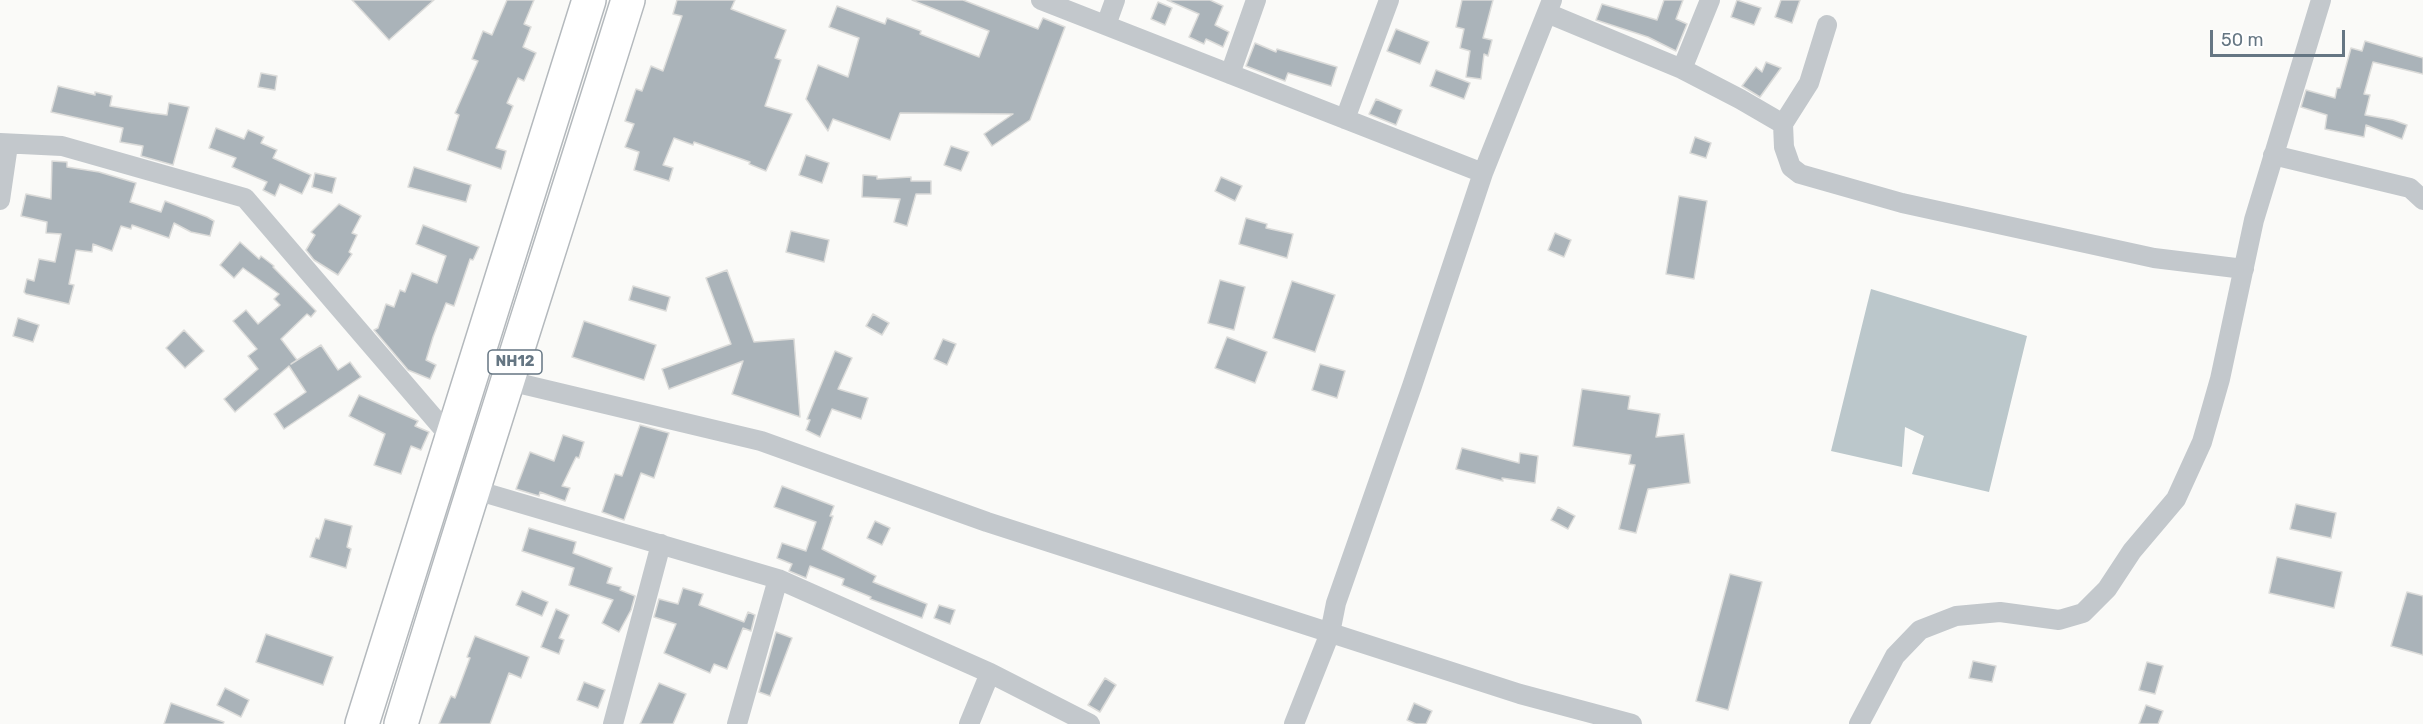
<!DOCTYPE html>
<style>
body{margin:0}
#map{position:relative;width:2423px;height:724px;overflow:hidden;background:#fafaf8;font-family:Rubik,sans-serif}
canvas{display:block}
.scale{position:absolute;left:2210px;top:30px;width:135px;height:27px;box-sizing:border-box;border:3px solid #657683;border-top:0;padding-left:8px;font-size:18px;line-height:21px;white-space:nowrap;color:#657683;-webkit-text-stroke:4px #fff;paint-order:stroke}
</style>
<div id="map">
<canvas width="2423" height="724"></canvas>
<div class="scale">50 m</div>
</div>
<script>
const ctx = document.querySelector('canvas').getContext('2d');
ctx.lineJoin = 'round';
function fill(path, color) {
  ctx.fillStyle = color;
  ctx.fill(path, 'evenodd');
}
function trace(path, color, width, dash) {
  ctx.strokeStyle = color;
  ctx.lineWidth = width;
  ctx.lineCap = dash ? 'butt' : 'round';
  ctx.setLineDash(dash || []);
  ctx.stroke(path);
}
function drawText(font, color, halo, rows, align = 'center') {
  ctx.font = font + ' Rubik,sans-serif';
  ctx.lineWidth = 6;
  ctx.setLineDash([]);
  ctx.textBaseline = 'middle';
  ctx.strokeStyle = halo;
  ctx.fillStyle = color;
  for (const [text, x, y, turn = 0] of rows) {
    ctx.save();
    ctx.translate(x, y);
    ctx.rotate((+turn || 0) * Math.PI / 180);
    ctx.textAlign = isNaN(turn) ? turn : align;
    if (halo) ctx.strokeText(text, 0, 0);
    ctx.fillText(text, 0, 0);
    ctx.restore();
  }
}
const water = new Path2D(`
 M1871 289 2027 336 1989 492 1912 474 1924 436 1905 427 1902 467 1831 451Z`);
const building = new Path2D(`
 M352 0H434L389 40Z
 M507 0H534L524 24 531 27 523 47 536 53 524 81 518 78 507 103 513 106 496 148 506 151 501 169 447 150 459 115 455 113 478 61 472 59 483 31 492 35Z
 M677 0H735L731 9 786 30 775 58 781 60 765 106 792 114 766 171 749 164 750 162 694 142 693 145 674 138 663 165 673 168 669 181 634 170 639 152 625 147 634 124 625 121 636 89 642 91 651 66 663 71 682 16 673 14Z
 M912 0H963L1038 29 1043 18 1065 27 1030 120 992 146 984 134 1013 114 900 113 890 140 833 119 828 131 806 99 818 65 848 77 859 38 829 27 837 6 885 24 887 18 921 31 920 34 979 57 989 31Z
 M1167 0H1210L1223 6 1215 25 1229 32 1223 47 1206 39 1204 44 1189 37 1199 14Z
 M1462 0H1493L1483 38 1492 40 1488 56 1484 54 1481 79 1466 77 1470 51 1460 48 1464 29 1456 27Z
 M1664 0H1683L1676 19 1687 24 1676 51 1648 37 1596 20 1602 4 1657 20Z
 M1737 0 1761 8 1754 25 1731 17Z
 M1781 0H1800L1792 23 1775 17Z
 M1158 2 1172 8 1165 25 1151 19Z
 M1396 29 1429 42 1420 64 1387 51Z
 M2365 41 2423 58V74L2373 62 2364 94 2370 95 2365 115 2393 120 2407 125 2402 139 2366 125 2364 137 2325 129 2327 115 2301 107 2306 90 2335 98 2337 88H2340L2351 48 2362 51Z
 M1255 43 1276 52 1277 49 1337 67 1331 86 1288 73 1285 81 1246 66Z
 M1766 62 1781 68 1760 97 1742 86 1756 67 1762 72Z
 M1436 70 1470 83 1464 99 1430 86Z
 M261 73 277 76 275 90 258 87Z
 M58 86 95 95V92L112 96 110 106 151 113 167 115 169 103 189 107 173 165 141 156 143 146 120 142 123 128 51 112Z
 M1376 99 1402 110 1396 125 1369 114Z
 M216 128 244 139 248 130 264 137 261 143 277 150 273 158 311 175 302 194 280 184 275 196 263 190 267 182 232 167 236 158 209 148Z
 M1695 137 1711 143 1706 158 1690 153Z
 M951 146 969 152 961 171 944 165Z
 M806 155 829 163 822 183 799 175Z
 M52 161 67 162V167L99 172 136 183 130 202 161 212 165 201 207 217 214 221 210 236 191 232 174 223 169 238 132 225 131 229 121 226 112 251 93 244 92 252 76 250 69 284 74 285 69 304 26 294 24 292 27 279 34 281 39 259 55 262 61 234 46 233 47 222 21 216 26 194 51 199Z
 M414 167 471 185 466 202 408 187Z
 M315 173 336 178 332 193 312 187Z
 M863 175 877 176V179L911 177V181H931V194H916L907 226 894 222 900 199 862 197Z
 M1221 177 1242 186 1235 201 1215 191Z
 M1679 196 1707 201 1694 279 1666 274Z
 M339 204 361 216 352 233 357 235 349 252 352 254 338 275 314 260 306 250 315 235 311 232Z
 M1246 218 1267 224 1266 228 1293 234 1287 258 1239 244Z
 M423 225 479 247 473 260 470 259 454 306 446 303 433 337 426 360 436 365 430 379 408 370 374 330 378 328 386 304 394 307 400 290 405 292 412 273 437 283 446 256 416 244Z
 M791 231 829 240 824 262 786 252Z
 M1555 233 1571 240 1564 257 1548 250Z
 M240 242 259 259 261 256 274 266 273 267 316 311 311 317 307 314 281 339 297 360 291 364 321 345 338 370 350 362 361 377 284 429 274 414 306 392 289 366 235 412 224 399 258 369 248 356 257 349 233 321 246 310 258 324 280 305 274 299 279 294 243 268 234 278 220 265Z
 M727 270 754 342 794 339 800 417 732 394 743 361 669 389 662 369 731 344 706 278Z
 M1220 280 1245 287 1234 330 1208 323Z
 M1292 281 1335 295 1315 352 1273 338Z
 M633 286 670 297 666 311 629 300Z
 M873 314 889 323 882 335 866 326Z
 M18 318 39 325 33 342 13 336Z
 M584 321 656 345 644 380 572 357Z
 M184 330 204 351 185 368 166 348Z
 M1227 337 1267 352 1255 383 1215 368Z
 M943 339 956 344 947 365 934 359Z
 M835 351 852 358 838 389 868 398 861 419 832 409 820 437 806 430 810 420 807 419Z
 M1320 364 1345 371 1337 398 1312 390Z
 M1582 389 1630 396 1628 409 1660 414 1656 437 1684 434 1690 483 1648 489 1636 533 1619 529 1635 465 1629 464 1631 455 1573 446Z
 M359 395 418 421 415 426 429 432 421 450 411 446 401 474 374 465 385 434 349 416Z
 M640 425 669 433 654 478 641 473 624 520 602 512 615 474 622 476Z
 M563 435 584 442 579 458 576 457 562 486 570 488 565 501 540 492 539 496 516 489 530 452 554 461Z
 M1462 448 1519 463 1520 453 1538 456 1535 483 1502 478 1503 481 1456 469Z
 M782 486 834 506 830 516H833L822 549 876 576 873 582 927 604 922 618 870 599 871 597 842 585 844 579 810 566 806 578 789 571 792 564 777 558 782 543 806 551 816 522 774 507Z
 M2296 504 2336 513 2331 538 2290 529Z
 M1558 507 1575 516 1568 529 1551 520Z
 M325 519 352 526 347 547 351 549 346 568 310 557 316 538 319 539Z
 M875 521 890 528 882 545 867 538Z
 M529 528 576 542 573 553 612 568 607 583 621 587 620 590 635 596 631 610 619 632 602 623 613 600 569 585 574 568 522 551Z
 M2277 557 2342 572 2334 608 2269 593Z
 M1730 574 1762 582 1728 710 1696 701Z
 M683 588 703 594 699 605 744 622 748 612 755 615 751 631 743 628 727 669 714 664 710 673 664 653 676 624 654 617 659 599 678 604Z
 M522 591 548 602 542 616 516 605Z
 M2407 592 2423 596V655L2391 646Z
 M939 605 955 610 950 624 934 618Z
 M556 609 569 615 559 638 564 640 559 654 541 647Z
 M776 632 792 638 770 696 759 692Z
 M266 634 333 657 323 685 256 662Z
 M475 636 529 657 521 678 509 673 490 724H439L451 696 455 698 470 658 467 657Z
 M1973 661 1996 666 1992 682 1969 678Z
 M2147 662 2163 666 2155 694 2139 690Z
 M1105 678 1116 685 1100 712 1088 705Z
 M584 682 605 690 598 708 577 700Z
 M659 683 686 694 673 724H640Z
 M225 688 249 700 241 717 217 705Z
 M171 703 224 722 223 724H164Z
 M1414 703 1432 711 1426 724H1416L1407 720Z
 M2146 705 2163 711 2158 724H2139Z`);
const street = new Path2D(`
 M1041 0 1483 173
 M1547 13 1682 69 1740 99 1783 124
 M1106 25 1115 0
 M1827 25 1809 83 1783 124 1784 147 1791 167 1800 174 1902 203 2154 258 2244 269
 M1682 69 1710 0
 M1230 74 1256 0
 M1345 119 1389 0
 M0 143 62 146 245 198 452 439
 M2273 155 2410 188 2423 200
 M0 200 8 145
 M509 381 761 441 987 522 1520 694 1632 724
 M472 489 778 579 990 673 1090 724
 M613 724 661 544
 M737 724 778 579
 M969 724 990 673
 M1294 724 1330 633 1336 603 1412 386 1483 173 1552 0
 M1859 724 1895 656 1920 630 1956 616 2000 612 2059 620 2083 613 2107 589 2132 551 2176 499 2202 442 2220 379 2254 220 2321 0`);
const highway = new Path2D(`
 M362 724 589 0
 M401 724C474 482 553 241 628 0`);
const shields = [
 [515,362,54]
];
const shieldNames = [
 ["NH12",515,362]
];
fill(water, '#bbc7cb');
fill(building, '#aab3b9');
trace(building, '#dcdcda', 1.5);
trace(highway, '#b4b9bd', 36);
trace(street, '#c3c8cc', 20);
trace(highway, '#fff', 33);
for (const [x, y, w] of shields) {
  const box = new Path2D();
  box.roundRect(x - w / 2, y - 12, w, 24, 4.5);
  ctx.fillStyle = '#fff';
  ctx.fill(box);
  trace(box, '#657683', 1.5);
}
drawText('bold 15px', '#657683', null, shieldNames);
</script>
